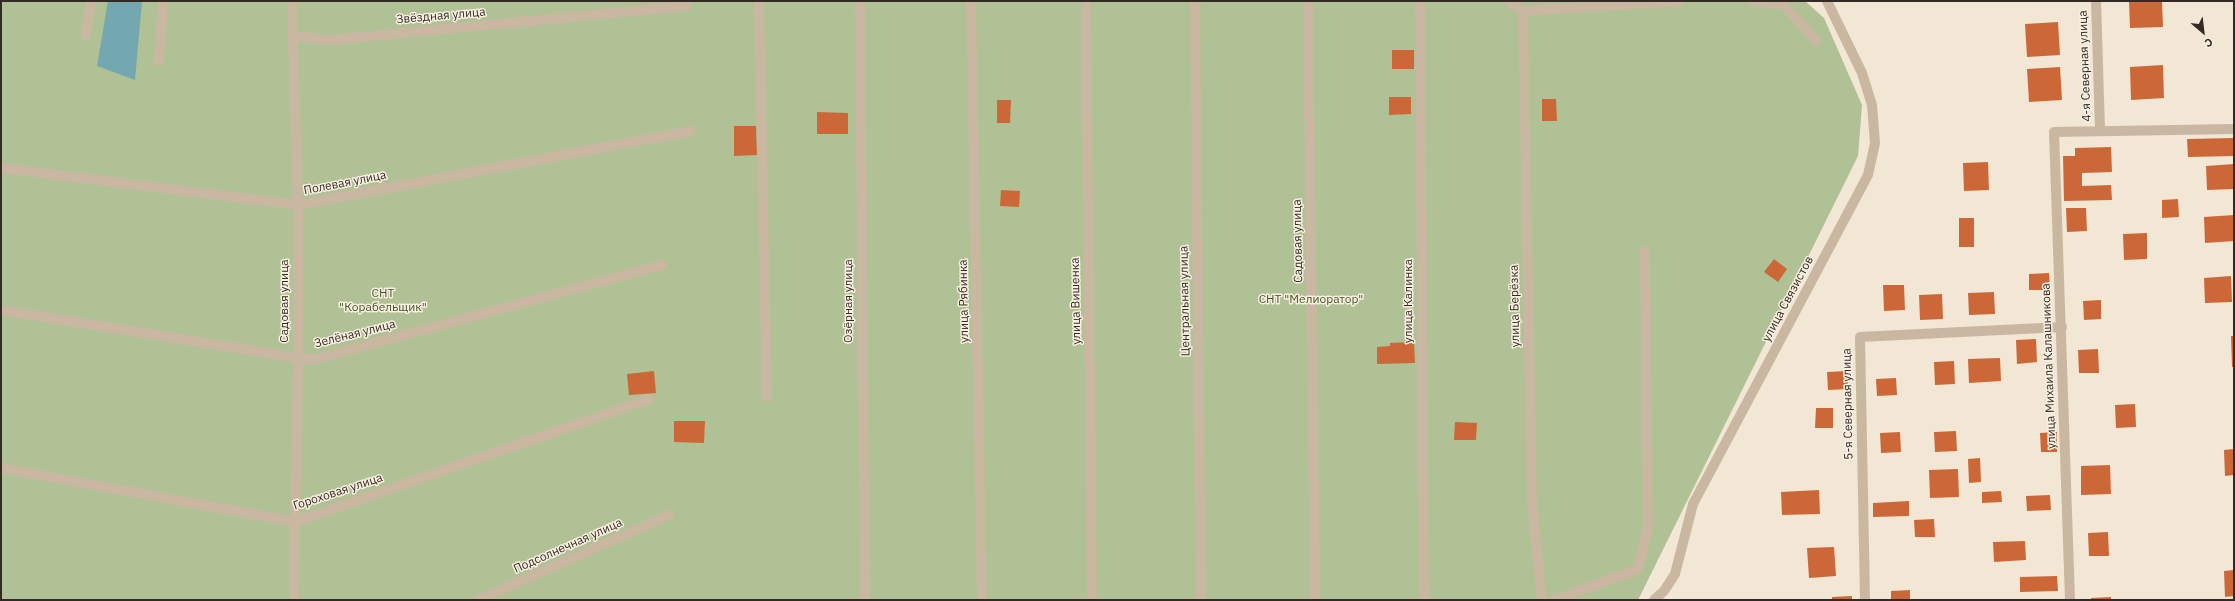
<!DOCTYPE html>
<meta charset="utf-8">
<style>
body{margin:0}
#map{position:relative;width:2235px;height:601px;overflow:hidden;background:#f2e6d5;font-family:"IBM Plex Sans",sans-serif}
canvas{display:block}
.frame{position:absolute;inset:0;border:2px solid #332a24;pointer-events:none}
.north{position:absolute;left:2183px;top:12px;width:40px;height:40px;-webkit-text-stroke:3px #f9f0e1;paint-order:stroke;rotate:152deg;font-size:11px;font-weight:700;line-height:16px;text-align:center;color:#332a24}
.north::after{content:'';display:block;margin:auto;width:14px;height:18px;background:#332a24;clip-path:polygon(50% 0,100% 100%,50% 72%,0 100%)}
</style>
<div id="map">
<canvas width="2235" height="601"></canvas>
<div class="frame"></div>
<div class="north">С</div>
</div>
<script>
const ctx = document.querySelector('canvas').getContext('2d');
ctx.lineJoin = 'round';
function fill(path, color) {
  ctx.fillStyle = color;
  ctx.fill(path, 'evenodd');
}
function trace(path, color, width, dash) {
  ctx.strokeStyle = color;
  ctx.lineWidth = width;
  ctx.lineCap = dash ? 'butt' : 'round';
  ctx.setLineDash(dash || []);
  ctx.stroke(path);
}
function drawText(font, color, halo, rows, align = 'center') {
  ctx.font = font + ' "IBM Plex Sans",sans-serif';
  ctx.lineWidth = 3;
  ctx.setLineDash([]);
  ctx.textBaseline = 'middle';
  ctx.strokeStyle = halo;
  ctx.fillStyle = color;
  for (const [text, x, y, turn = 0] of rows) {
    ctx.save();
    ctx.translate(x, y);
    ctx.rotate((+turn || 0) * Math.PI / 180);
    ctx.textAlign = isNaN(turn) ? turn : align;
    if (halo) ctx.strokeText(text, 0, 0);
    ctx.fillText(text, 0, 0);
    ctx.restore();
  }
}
const green = new Path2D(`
 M1 1H1805L1824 18 1862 105 1858 156 1638 600H1Z`);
const water = new Path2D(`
 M108 1H142L135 80 97 66Z`);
const building = new Path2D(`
 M2129 1H2162L2163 27 2130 28Z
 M2058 22 2060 55 2027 57 2025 24Z
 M1392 50H1414V69H1392Z
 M2163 65 2164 98 2131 100 2130 67Z
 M2060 67 2062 100 2029 102 2027 69Z
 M1389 97H1411V114L1389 115Z
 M1542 99H1556L1557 121H1542Z
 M997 100H1011L1010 123H997Z
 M817 112 848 113V134H817Z
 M734 126H756L757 155 734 156Z
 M2234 138V156L2188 157 2187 139Z
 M2111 147 2112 172 2082 173V186L2111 185 2112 200 2064 201 2063 156H2075V148Z
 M1988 162 1989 190 1964 191 1963 163Z
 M2234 164V189L2207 190 2206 166Z
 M1001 190 1020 191 1019 207 1000 206Z
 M2178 199 2179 217 2162 218V200Z
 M2066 208H2086L2087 231 2067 232Z
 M2234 215V241L2205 243 2204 217Z
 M1959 218H1974V247H1959Z
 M2147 233V259L2124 260 2123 234Z
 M1774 259 1787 269 1778 282 1764 272Z
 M2049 273 2050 290H2029V274Z
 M2231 276 2232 302 2205 303 2204 278Z
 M1883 285H1904L1905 310 1884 311Z
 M1994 292 1995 314 1969 315 1968 293Z
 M1942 294 1943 319 1920 320 1919 295Z
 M2101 300V319L2084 320 2083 301Z
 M2231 336H2234V367H2232Z
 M2036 339 2037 362 2017 364 2016 340Z
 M1414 342 1415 363 1377 364V347L1390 346V343Z
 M2098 349 2099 373H2079L2078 350Z
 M2000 358 2001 381 1969 383 1968 359Z
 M1954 361 1955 384 1935 385 1934 362Z
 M654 371 656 393 629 395 627 374Z
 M1847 371 1848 389 1828 390 1827 372Z
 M1896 378 1897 395 1877 396 1876 379Z
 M2135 404 2136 427 2116 428 2115 405Z
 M1816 408H1833V428H1815Z
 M674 421H705L704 443 674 442Z
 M1455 422 1477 423 1476 440H1454Z
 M1956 431 1957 451 1935 452 1934 432Z
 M1900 432 1901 452 1881 453 1880 433Z
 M2057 432V452H2041L2040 433Z
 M2234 449V475L2225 476 2224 450Z
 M1980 458 1981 482 1969 483 1968 459Z
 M2110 465 2111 494 2081 495V466Z
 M1958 469 1959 497 1930 498 1929 470Z
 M1819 490 1820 514 1782 515 1781 492Z
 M2001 491 2002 502 1982 503V492Z
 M2050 495 2051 510 2027 511 2026 496Z
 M1909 501V516L1873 517V503Z
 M1934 519 1935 537H1915L1914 520Z
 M2108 532 2109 556H2089L2088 533Z
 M2025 541 2026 560 1994 562 1993 542Z
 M1834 547 1836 576 1809 578 1807 548Z
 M2234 570V596L2225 597 2224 571Z
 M2057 576 2058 591 2020 592V577Z
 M1910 590V600H1891V591Z
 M1852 596V600H1832V597Z
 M2111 597V600H2091V598Z`);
const minor = new Path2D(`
 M292 1 298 205V358L294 600
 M759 1 767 397
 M860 1 865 600
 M971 1 982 600
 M1086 1 1092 600
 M1195 1 1201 600
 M1308 1 1315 600
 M1420 1 1424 600
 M1508 1 1523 11 1532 502 1542 600
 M1753 1 1784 5 1816 41
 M2096 1 2100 130
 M1523 11 1682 1
 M86 35 91 1
 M292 36 330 40 687 6
 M159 61 163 1
 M1 168 298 205 691 131
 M1 310 298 358 316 359 662 265
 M1 468 295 522 649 399
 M478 600 669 515
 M1554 600 1638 569 1648 528 1645 251
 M1654 600 1664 591 1675 574 1693 504 1868 175 1875 143 1872 105 1862 73 1827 1
 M1865 600 1860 337 2062 327
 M2070 600 2054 132 2234 129`);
const streetNames = [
 ["Звёздная улица",441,16,-5],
 ["4-я Северная улица",2085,66,-92],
 ["Полевая улица",345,183,-11],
 ["Садовая улица",1298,241,-91],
 ["улица Связистов",1788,299,-62],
 ["Садовая улица",285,301,-90],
 ["Озёрная улица",849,301,-90],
 ["улица Рябинка",964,301,-91],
 ["улица Вишенка",1076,301,-91],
 ["Центральная улица",1185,301,-91],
 ["улица Калинка",1409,301,-90],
 ["улица Берёзка",1515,306,-91],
 ["Зелёная улица",355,334,-14],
 ["улица Михаила Калашникова",2049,366,-92],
 ["5-я Северная улица",1848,404,-91],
 ["Гороховая улица",338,492,-18],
 ["Подсолнечная улица",568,546,-24]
];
const parkNames = [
 ["СНТ",383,294],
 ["\"Корабельщик\"",383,308],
 ["СНТ \"Мелиоратор\"",1311,300]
];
fill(green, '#afc195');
fill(water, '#73a8b0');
fill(building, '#cc6838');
trace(minor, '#cab7a1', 10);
drawText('12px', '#332a24', '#f9f0e1', streetNames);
drawText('12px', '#3f5327', '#f9f0e1', parkNames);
</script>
